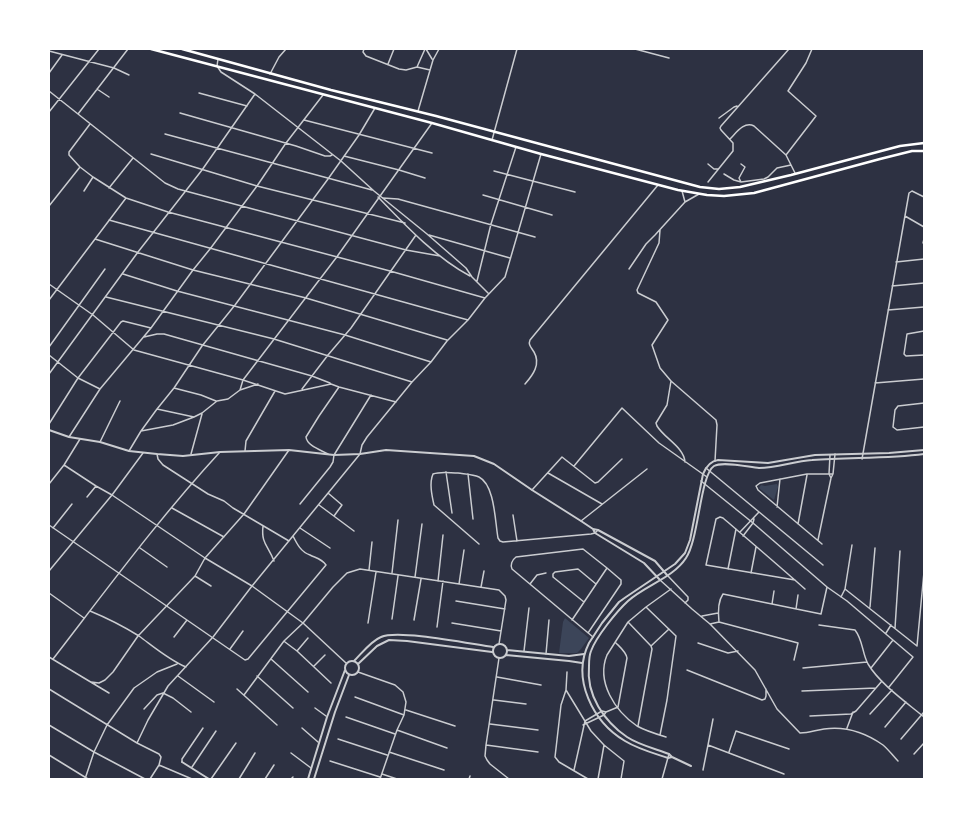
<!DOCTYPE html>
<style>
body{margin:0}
#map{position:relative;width:973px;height:828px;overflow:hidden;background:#2d3142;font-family:Jost,sans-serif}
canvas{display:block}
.frame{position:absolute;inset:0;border:50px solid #fff;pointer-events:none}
</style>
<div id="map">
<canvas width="973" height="828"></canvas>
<div class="frame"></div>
</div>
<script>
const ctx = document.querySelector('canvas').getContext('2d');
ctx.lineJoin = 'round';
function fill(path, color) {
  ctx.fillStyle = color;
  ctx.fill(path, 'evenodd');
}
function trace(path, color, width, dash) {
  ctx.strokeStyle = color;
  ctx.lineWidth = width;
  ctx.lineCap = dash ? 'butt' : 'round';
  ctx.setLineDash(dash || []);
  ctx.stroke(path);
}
const green = new Path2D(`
 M777 484 778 487 774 500 759 488 761 485 765 486Z
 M565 618 589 638 581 649 577 653H559L563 622Z`);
const minor = new Path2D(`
 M364 49 363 52 366 56 399 69 406 70 417 67 430 70
 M426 49 432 59
 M635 49 669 58
 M49 51 114 68 129 75
 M218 59 217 66 221 72 255 94 341 161 374 191 427 234 466 268 472 277 488 293
 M388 64 394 49
 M417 67 425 49
 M49 73 62 55
 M270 74 279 57 286 49
 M97 89 109 97
 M49 91 165 183 178 189 406 250 440 256
 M199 93 247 106
 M418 111 433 60 439 49
 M49 112 99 49
 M180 113 296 146 325 156H330L332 155
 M78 114 128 49
 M719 118 734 107 737 106
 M304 120 432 153
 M90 124 69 152V155L80 167 93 177 126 198 168 212 390 271 485 298
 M165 134 372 190
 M730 139C736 133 744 121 754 126L786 155 795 173
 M492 140 517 49
 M151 154 257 186 405 223
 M786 155 816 116 788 91 806 63 812 49
 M344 156 399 170 425 178
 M708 164 714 169H718
 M741 164 745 167 739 178 741 182
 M494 171 575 192
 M724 174 734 180 741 182 764 179 768 177 777 168 791 165
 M708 182 733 151V143L721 130 720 128 721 126 789 49
 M109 188 133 158
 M84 191 93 177
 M682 191 685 202
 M483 195 552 215
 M378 197C405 225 436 258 470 276
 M383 198 398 199 535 237
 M49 206 80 167
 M905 216 924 227
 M109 220 468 320
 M660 230 659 243 637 290 638 293 656 302 668 320 652 345 660 368 671 381 716 420 717 425 715 461
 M429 235 510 258
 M95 239 193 270 306 298 447 340
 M923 243 924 239
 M896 262 924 259
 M629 269 646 244 655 235 685 202 699 194
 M123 274 177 291 345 335 431 362
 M477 281 491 224 516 147
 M49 284 93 315 134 350 243 380 285 394 331 384 339 387 396 402
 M892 286 924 283
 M106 297 274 339 412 382
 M49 300 126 198
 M888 310 924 307
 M924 331 907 334 904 354 906 356 924 355
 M144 337 157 334H164L312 376 330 383
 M49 347 105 269
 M49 355 78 378 100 389
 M49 374 138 252 202 170 255 94
 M671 381 667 405 656 423 657 426C664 438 684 447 685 462
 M875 383 924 379
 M525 384C533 375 541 364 534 352 531 347 528 345 530 340L658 185
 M174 388 201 395 216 401
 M302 389 328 355 351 328 416 235
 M240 390 258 384
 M924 403 898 406 895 410 893 427 897 430 924 427
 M157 409 194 417
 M49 424 78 378 121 322 123 321 151 328
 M141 431 173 425 194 417 202 413 217 401 228 399 240 390 243 380 336 258 432 123
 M69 437 100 389 151 328 193 270 210 249 257 186 286 143 323 95
 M100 442 120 401
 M129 451 141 431 157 409 174 388 202 346 235 305 328 179 359 135 375 108
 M245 451 246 441 275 391
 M157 454 158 459 163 465 208 494 224 501 233 508 289 541
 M191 454 202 414
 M328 454C321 450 307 446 306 437L319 416 339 387
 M830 455 829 474 831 478
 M862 459 909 193 912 191 924 197
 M64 465 96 486 112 495 205 558 252 586 303 623 346 663
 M574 466 622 408 659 443 707 477
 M706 468 823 565
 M446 472 452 513
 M548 473 602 504
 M468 474 473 519
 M701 481 753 523 827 587 847 601 913 657 889 687
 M49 484 64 465 80 439
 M532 490 562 457 595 483 598 482 622 459
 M328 493 342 505 334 516
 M87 497 96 486
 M300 504 330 467 333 462 334 455 371 395
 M319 505 354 531
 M777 507 780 479
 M172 508 224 537
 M513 515 517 541
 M581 521 647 469
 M798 524 807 475
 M49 525 245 660 248 659 326 565C322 559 316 558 310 555 301 552 297 544 293 536
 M263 526C261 544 268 545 274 561
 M53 528 72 504
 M300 528 330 548
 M740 532 759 512
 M743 536 753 523 754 519
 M818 540 831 478 833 474 835 454
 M479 544 434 505C432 496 429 483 433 474 441 471 450 473 458 473 465 474 473 474 479 477 495 485 495 522 498 538L500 541 503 542 591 534 595 533 598 530
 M822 544 758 490 756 486 760 483 807 474H833
 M140 548 167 567
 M728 569 736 529
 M369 570 372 542
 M49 571 112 495 143 453
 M392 573 398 520
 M751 573 756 547
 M195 576 211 586
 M668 576 688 597V600L685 603
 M415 577 422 524
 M660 580 692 609 710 624 755 670 777 709 800 733C809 733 816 730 824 729 845 726 866 733 883 745 888 749 893 756 898 761
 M795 580 706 565 716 519 720 517 723 518C751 542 778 565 805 589
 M438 581 443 535
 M459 584 464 550
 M530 584 537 575 546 573
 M481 587 484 571
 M845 589 917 646
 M49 593 84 618
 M841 597 845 589 852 545
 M456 601 505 609
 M584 602 553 577V574L555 572 578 569 596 584
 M772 604 774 591
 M646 607 676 636 667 700 660 735
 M870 607 875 548
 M796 609 798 595
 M90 611C107 618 123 626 139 636 154 647 169 660 186 667
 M702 616 718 613
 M392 619 398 576
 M414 620 421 579
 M572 620 607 568
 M628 622 651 646 652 649 638 726
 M719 622C718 613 718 601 723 594L821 614 827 587
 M368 623 376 572
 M452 623 501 631
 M710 624 719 622 798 643 794 660
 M819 625 855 630C863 640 862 653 868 664 880 684 906 702 924 717
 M437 627 443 581
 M895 628 900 551
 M588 633 621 584V580L607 568 583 549 516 557C512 560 510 565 512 569L593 637
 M886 633 891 625
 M174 637 187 620
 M285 642 297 651 331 683
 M698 643 728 653 738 651
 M651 646 669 629
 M917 646 924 572
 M230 649 243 631
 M297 651 308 638
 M524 651 529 608
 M546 654 549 620
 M49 657 109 693
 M499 658 486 745 485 756 487 760 490 764 509 779
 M53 659C107 589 160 517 220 452
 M271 659 308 692
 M314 666 325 655
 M803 668 867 662
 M871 668 893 640
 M687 670 762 700 765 699 766 696V689
 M358 672 395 685 403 692 406 702 404 715 397 730 380 779
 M567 672 566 690 561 705 555 757 559 762 588 779
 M178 676 214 702
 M257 676 293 708
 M497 677 541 685
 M91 682 99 683 105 680 113 672 138 636 195 576 205 558 244 514 289 450
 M49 689 137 743 159 754 161 757 159 765 150 779
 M237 689 277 725
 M566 690 591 731 604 745 624 761 621 779
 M802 691 876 688
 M244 695 284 641 303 623 333 587 347 573 360 569 499 590 505 596 506 600 499 644
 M355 697 404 715
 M494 700 526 704
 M315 708 326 716
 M144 709 157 695 163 693 173 698 191 712
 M406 710 455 726
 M870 714 892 690
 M810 716 851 714 856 711 882 681
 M346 717 395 734
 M490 724 538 730
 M49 725 94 752 145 779
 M583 725 604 715 606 712 618 707 627 658C626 652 621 648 616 643
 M885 727 906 702
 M302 728 318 742
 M847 728 853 712
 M397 730 447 748
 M666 737C656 734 646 731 637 726 615 711 596 682 607 655L628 622 646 607 671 589
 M338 739 387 755
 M901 739 924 712
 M137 743 148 720 168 686 213 637 252 586 360 454 362 445 367 437 412 382 431 362 447 341 468 320 485 298 505 277 541 154
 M486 745 538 752
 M708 745 713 719
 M389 752 444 770
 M729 752 736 731 789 749
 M291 753 311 768
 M914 754 924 743
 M49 755 88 779
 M330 761 380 777
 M182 762V759L203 728
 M159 765 192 779
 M192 767 216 731
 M574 770 585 721 602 711 606 712
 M703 770 708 745 784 774
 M382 774 397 779
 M85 779 94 752 107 725 134 688 157 672 177 664
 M211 779 236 743
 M239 779 255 753
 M265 779 274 765
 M291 779 293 777
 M469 779 470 776
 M598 779 604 745
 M662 779 669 754`);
const tertiary = new Path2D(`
 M49 430 69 437 100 442 129 451 157 454 183 456 220 452 289 450 334 455 360 454 386 450 474 456 494 464 532 490 581 521 593 529 595 533 644 563 660 580
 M593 529 598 530 655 561 667 575
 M493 651a7 7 0 1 1 14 0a7 7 0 1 1-14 0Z
 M507 650 569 656 584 654
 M506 655 569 661 582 663
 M345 668a7 7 0 1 1 14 0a7 7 0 1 1-14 0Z
 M354 661C362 653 371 641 381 637 398 629 471 644 493 647
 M358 664 377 646 389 640 407 641 492 652
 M672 757 668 758C653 753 638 749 625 741 593 722 571 679 589 643L602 623 619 602 626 597 675 564 685 553 690 540 703 474C706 467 710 461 718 460L768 463 815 455 889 453 924 450
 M182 762 209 779
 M691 766 672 757 669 754C656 749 639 745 627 737 604 721 586 695 589 666 589 661 589 656 591 651 596 637 617 611 628 601 646 585 673 578 686 558 699 539 700 475 714 466 723 461 748 467 759 468 777 468 794 461 812 460 850 457 887 459 924 454
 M308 779 327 717 345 670
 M314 779 335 712 349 675`);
const primary = new Path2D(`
 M151 49 432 123 541 154 678 190 707 195 724 196 754 193 880 159 912 151H924
 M182 49 331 90 436 116 700 187 719 189 740 187 791 175 900 146 924 143`);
fill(green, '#3c4559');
trace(minor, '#caccd0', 1.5);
trace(tertiary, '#caccd0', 2);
trace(primary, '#fff', 2.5);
</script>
